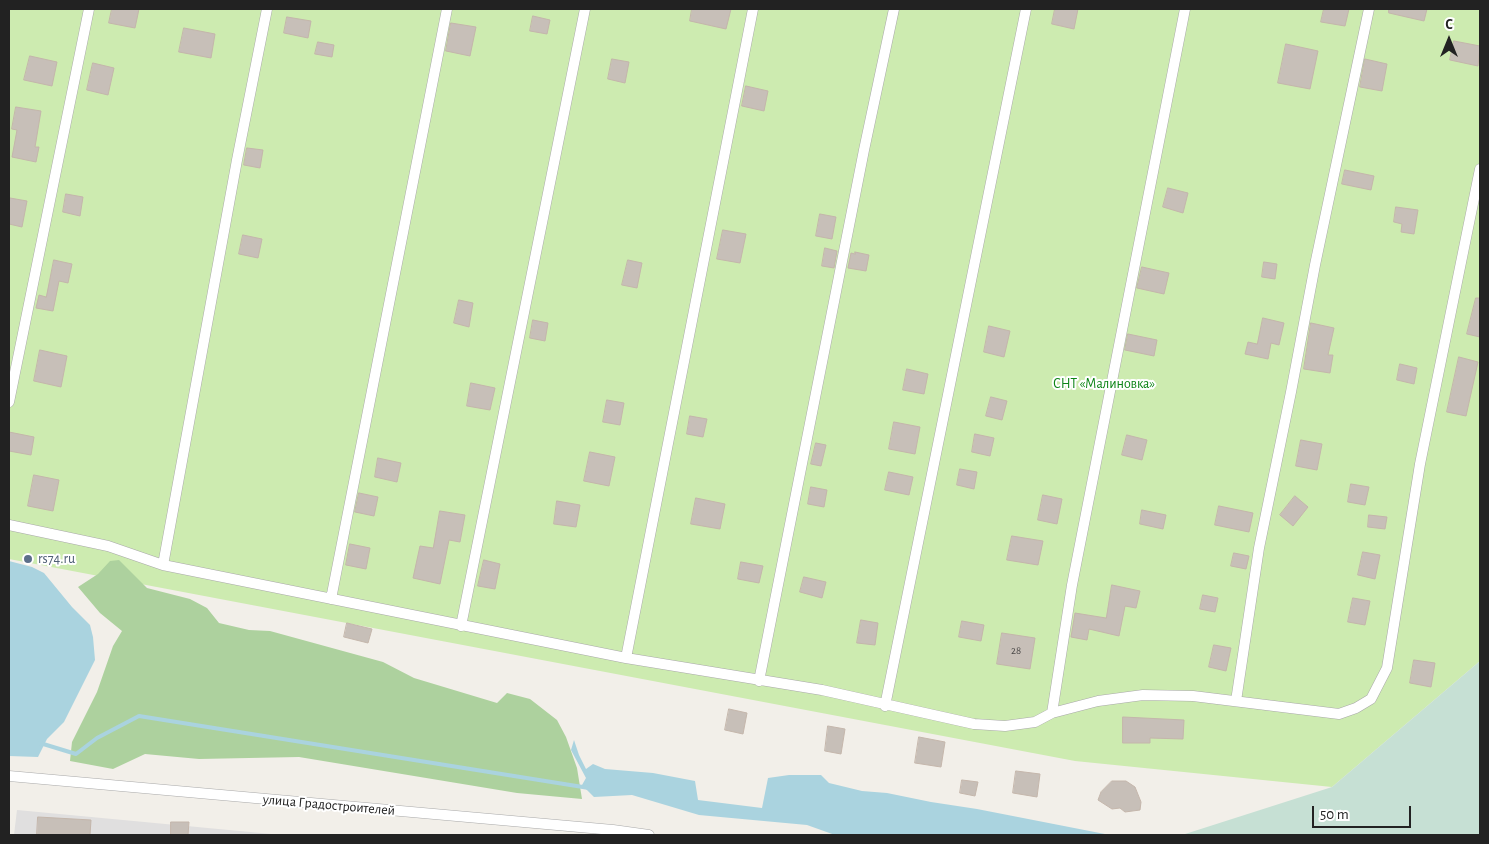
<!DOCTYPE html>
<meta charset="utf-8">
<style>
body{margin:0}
#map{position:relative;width:1489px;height:844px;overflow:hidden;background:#f2efe9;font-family:"Alegreya Sans",sans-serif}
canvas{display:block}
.frame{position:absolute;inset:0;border:10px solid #222;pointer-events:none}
.north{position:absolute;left:1424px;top:15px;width:50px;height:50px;-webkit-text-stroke:4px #fff;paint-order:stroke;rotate:0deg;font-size:14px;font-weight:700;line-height:20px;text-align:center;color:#222}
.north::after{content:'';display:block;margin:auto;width:18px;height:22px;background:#222;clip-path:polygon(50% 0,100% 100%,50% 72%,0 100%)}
.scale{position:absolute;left:1312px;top:806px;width:99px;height:22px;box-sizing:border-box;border:2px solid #222;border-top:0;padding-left:6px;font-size:15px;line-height:18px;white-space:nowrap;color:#222;-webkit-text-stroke:4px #fff;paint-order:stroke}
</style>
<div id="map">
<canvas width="1489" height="844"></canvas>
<div class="frame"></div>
<div class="north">С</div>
<div class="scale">50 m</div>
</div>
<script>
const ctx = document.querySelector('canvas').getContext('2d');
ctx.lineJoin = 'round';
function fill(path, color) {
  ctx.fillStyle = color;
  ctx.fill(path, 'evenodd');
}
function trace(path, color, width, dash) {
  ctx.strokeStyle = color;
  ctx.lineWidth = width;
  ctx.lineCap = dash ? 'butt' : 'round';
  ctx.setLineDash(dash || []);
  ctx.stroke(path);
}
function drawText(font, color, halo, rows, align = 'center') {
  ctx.font = font + ' "Alegreya Sans",sans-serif';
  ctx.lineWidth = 4;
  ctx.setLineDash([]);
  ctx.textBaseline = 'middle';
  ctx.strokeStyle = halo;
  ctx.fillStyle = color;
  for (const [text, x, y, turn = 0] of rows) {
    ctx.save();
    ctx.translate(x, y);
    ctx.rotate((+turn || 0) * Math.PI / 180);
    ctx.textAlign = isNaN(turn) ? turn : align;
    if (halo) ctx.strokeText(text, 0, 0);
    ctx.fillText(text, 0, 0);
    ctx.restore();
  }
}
const residential = new Path2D(`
 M17 810 282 835H14Z`);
const grass = new Path2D(`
 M9 9H1480V661L1332 787 1075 761 9 559Z`);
const forest = new Path2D(`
 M119 560 147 588 190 599 207 608 219 623 249 630 270 631 383 662 414 678 497 703 507 693 530 699 557 720 566 737 577 768 582 799 517 793 299 757 199 759 145 754 113 769 70 761 72 742 97 692 113 646 122 631 100 613 78 587 98 574 110 561Z`);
const wetland = new Path2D(`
 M1480 661V835H1182L1332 787Z`);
const water = new Path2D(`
 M9 561 32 567 44 573 72 607 90 625 93 637 95 660 64 722 47 739 38 757 9 756Z
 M574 740 579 755 586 769 593 764 605 769 653 773 695 781 698 800 762 808 768 778 789 775H821L829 783 862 791 887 793 931 802 977 809 1110 835H835L807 825 699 815 632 795 594 797 582 785 586 778 571 750Z`);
const stream = new Path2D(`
 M40 743 76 754 97 738 139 716 589 788`);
const building = new Path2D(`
 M112 9H139L135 28 109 23Z
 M692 9H731L726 29 690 21Z
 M1055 9H1078L1074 29 1052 24Z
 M1324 9H1349L1345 26 1321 22Z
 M1389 9H1427L1424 21 1389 13Z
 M533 16 550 20 547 34 530 31Z
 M287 17 311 21 308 38 284 33Z
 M451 23 476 27 470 56 446 51Z
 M184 28 215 34 211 58 179 52Z
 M1454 41 1480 46 1478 66 1450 60Z
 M318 42 334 45 332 57 315 54Z
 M1286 44 1318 51 1310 89 1278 83Z
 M30 56 57 62 52 86 24 80Z
 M612 59 629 62 625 83 608 79Z
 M1365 59 1387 64 1382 91 1360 87Z
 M93 63 114 68 108 95 87 90Z
 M746 86 768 91 764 111 742 106Z
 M16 107 41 111 35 147H39L36 162 12 157 17 130 12 129Z
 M247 148 263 150 260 168 244 165Z
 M1345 170 1374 176 1371 190 1342 184Z
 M1168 188 1188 193 1183 213 1163 207Z
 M66 194 83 197 80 216 63 212Z
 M10 198 27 201 22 227 9 224Z
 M1396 207 1418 210 1414 234 1401 232 1402 224 1394 222Z
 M820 214 836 217 832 239 816 236Z
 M723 230 746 234 740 263 717 259Z
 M243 235 262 239 258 258 239 254Z
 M825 248 837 251 834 268 822 266Z
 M855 252 869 255 866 271 848 268 851 253 855 254Z
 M54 260 72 264 68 283 59 281 53 311 36 308 39 295 46 297Z
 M628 260 642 263 637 288 622 285Z
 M1264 262 1277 264 1275 279 1262 277Z
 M1142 267 1169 273 1164 294 1137 288Z
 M1476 298H1480V337L1467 334Z
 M459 300 473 303 469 327 454 323Z
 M1263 318 1284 323 1279 345 1271 343 1268 359 1245 354 1248 342 1257 344Z
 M533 320 548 323 545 341 530 338Z
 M1311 323 1334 328 1328 355H1333L1330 373 1304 369Z
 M989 326 1010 331 1004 357 984 352Z
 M1128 334 1157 340 1154 356 1125 350Z
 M40 350 67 356 61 387 34 381Z
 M1459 357 1478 362 1466 416 1447 412Z
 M1400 364 1417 368 1414 384 1397 380Z
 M907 369 928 374 924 394 903 390Z
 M471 383 495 388 490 410 467 406Z
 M991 397 1007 401 1002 420 986 416Z
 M607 400 624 403 620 425 603 422Z
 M690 416 707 419 703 437 687 434Z
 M894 422 920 427 915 454 889 449Z
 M9 432 34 437 31 455 9 451Z
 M975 434 994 438 990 456 972 452Z
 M1127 435 1147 440 1142 460 1122 455Z
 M1301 440 1322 444 1317 470 1296 466Z
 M816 443 826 445 821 466 811 464Z
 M590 452 615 457 609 486 584 481Z
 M378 458 401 463 397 482 375 477Z
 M960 469 977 472 974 489 957 485Z
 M889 472 913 477 909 495 885 490Z
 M34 475 59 480 53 511 28 506Z
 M1351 484 1369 487 1365 505 1348 502Z
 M811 487 827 490 824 507 808 504Z
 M359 493 378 497 374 516 355 512Z
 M1043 495 1062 499 1057 524 1038 520Z
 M1295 496 1308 507 1293 526 1280 515Z
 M696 498 725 504 720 529 691 524Z
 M557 501 580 505 576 527 554 524Z
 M1219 506 1253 513 1249 532 1215 525Z
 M1142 510 1166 515 1163 529 1140 524Z
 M440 511 465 515 460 542 449 540 440 584 413 578 420 546 433 548Z
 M1369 515 1387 517 1385 529 1368 527Z
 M1012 536 1043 541 1038 565 1007 560Z
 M350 544 370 548 366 569 346 565Z
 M1363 552 1380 555 1375 579 1358 575Z
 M1234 553 1249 556 1246 569 1231 566Z
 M484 560 500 564 495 589 478 586Z
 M741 562 763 566 759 583 738 579Z
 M804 577 826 582 822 598 800 592Z
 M1112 585 1140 591 1136 608 1125 606 1119 636 1089 629 1087 640 1071 637 1075 613 1106 618Z
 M1203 595 1218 598 1215 612 1200 609Z
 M1353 598 1370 601 1365 625 1348 622Z
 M861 620 878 623 875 645 857 643Z
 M962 621 984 625 981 641 959 637Z
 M347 623 372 629 368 643 344 637Z
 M1002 633 1035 638 1030 669 997 664Z
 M1214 645 1231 648 1226 671 1209 667Z
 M1414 660 1435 663 1431 687 1410 683Z
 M729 709 747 713 743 734 725 730Z
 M1123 717 1184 720 1183 739 1150 738V743H1123Z
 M828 726 845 729 841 754 825 751Z
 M919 737 945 742 941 767 915 763Z
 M1016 771 1040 774 1037 797 1013 793Z
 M962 780 978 782 975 796 960 793Z
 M1112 781H1126L1135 787 1141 802 1140 810 1125 812 1120 808 1112 809 1098 800 1101 792Z
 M38 817 91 820 90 835H37Z
 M171 822H189L188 835H171Z`);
const street = new Path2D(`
 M9 402 89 9
 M9 525 108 546 163 565 626 658 822 690 974 724 1005 726 1035 722 1052 713 1098 701 1143 695 1193 696 1339 714 1356 708 1371 699 1387 668 1420 464 1480 169
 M163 565 237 160 267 9
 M331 599 447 9
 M461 626 585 9
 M626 658 753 9
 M759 681 864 150 894 9
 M1236 701 1259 548 1291 392 1315 265 1369 9
 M885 706 1026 9
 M1052 713 1072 585 1185 9
 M9 776 613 830 649 835`);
const markers = [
 [28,559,5,"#5c6f8a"]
];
const numberNames = [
 ["28",1016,651]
];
const parkNames = [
 ["СНТ «Малиновка»",1104,384]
];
const serviceNames = [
 ["rs74.ru",38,559]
];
const streetNames = [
 ["улица Градостроителей",329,805,5]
];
fill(residential, '#e0dfdf');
fill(grass, '#cdebb0');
fill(forest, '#add19e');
fill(wetland, '#c6e0d4');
fill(water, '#aad3df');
trace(stream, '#aad3df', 4);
fill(building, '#c7bfb8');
trace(building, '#c4b6ab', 1);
trace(street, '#a9a9a9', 11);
trace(street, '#fff', 10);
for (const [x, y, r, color] of markers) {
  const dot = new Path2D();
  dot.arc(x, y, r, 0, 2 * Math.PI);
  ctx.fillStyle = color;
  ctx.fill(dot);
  trace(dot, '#fff', 2);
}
drawText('11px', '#4b4948', null, numberNames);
drawText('14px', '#0c8416', '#fff', parkNames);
drawText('14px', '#4e5e75', '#fff', serviceNames, 'left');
drawText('14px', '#222', '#fff', streetNames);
</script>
